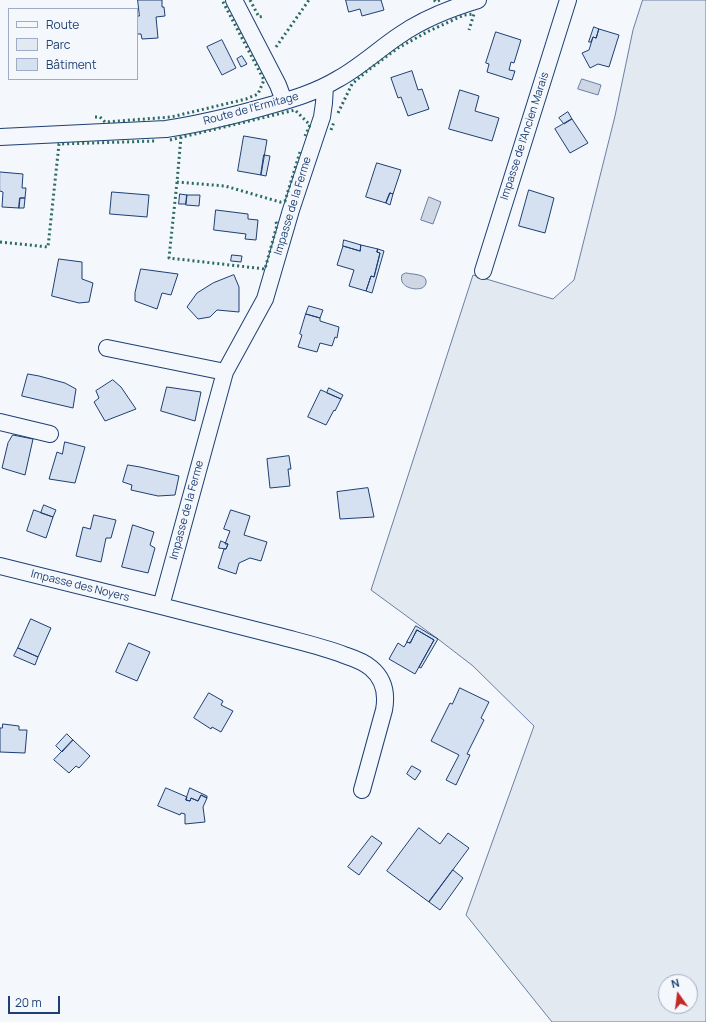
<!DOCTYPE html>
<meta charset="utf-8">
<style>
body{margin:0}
#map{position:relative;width:706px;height:1022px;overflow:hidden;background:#f4f7fb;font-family:Manrope,sans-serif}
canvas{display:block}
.legend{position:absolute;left:8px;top:8px;width:130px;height:72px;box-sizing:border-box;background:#f4f7fb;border:1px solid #9eadc5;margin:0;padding:5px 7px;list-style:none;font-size:12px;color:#1d3f73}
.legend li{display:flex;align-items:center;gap:8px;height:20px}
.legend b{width:20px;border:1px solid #9eadc5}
.north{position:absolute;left:658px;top:974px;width:40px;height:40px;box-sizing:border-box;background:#f4f7fb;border:1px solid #9eadc5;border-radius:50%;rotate:346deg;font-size:11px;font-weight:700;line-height:16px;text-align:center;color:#1d3f73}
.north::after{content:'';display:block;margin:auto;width:14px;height:18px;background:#c62828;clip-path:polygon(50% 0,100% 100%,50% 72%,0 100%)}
.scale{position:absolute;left:8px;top:996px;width:52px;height:18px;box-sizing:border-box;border:2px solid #1d3f73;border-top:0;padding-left:5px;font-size:12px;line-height:14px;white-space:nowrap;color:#1d3f73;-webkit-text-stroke:3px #f4f7fb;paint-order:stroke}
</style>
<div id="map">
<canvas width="706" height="1022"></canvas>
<ul class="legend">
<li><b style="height:5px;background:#f4f7fb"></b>Route</li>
<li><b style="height:11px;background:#e3e9f0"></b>Parc</li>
<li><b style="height:11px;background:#d5e0f0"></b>Bâtiment</li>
</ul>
<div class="north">N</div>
<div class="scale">20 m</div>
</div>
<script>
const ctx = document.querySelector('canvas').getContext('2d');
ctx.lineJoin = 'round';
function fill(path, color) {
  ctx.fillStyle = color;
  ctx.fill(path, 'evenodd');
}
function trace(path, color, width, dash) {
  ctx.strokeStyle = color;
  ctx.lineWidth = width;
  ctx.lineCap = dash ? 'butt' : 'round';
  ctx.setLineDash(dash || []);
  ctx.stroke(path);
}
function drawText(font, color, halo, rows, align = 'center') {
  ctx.font = font + ' Manrope,sans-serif';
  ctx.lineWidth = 3;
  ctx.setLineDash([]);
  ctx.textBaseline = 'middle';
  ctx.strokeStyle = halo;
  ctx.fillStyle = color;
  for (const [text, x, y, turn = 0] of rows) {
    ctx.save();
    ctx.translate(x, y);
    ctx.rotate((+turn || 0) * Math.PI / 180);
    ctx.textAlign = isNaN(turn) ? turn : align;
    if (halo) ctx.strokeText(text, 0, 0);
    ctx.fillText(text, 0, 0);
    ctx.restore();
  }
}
const green = new Path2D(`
 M643 0H706V1022H552L466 915 534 726 473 666 438 639 371 590 473 275 553 299 574 280 615 116 633 30ZM666 982H690V1006H666Z`);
const water = new Path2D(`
 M582 79 601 85 598 95 578 89Z
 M429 197 441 202 433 224 421 220Z
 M406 273C411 274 417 274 422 276 428 278 427 286 422 288 413 291 398 286 402 275Z`);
const building = new Path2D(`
 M138 0H162V7H164L165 16 156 17 158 38 142 39 141 34H137V16H139Z
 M346 0H381L384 10 362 16 360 9 349 12Z
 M594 27 599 29 596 38 593 37 591 42H589Z
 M599 29 619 35 609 67 598 64 590 68 582 53 589 50 593 37 596 38Z
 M496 32 521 40 514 63 511 62 509 70 515 71 512 80 487 72 489 64 486 63Z
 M222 40 236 68 222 75 207 47Z
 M242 56 247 64 241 67 237 59Z
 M412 71 418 90 422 89 429 109 408 116 401 97 398 98 391 78Z
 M460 90 479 96 475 111 499 118 492 141 449 129Z
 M568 112 572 119 564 124 559 118Z
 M572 119 588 143 570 153 555 129Z
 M244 136 267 140 261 175 238 171Z
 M264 155 270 156 266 176 261 175Z
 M377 163 401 170 393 194 390 193 386 203 366 197Z
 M0 172 23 174 22 188H26L25 198H20L19 208 2 207 3 192 0 191Z
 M529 190 554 198 545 233 519 226Z
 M112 192 149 195 147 217 110 214Z
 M390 193 393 194 390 205 386 203Z
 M180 194 187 195 186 204H179Z
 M187 195H200L199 206 186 205Z
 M20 198H25L24 208H19Z
 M216 210 248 214V219L258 220 256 240 245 239 246 234 214 230Z
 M344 240 361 245 360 251 343 246Z
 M361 245 378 249 377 252 380 253 374 277 371 276 366 291 349 286 354 270 337 265 343 246 360 251Z
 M378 249 384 251 372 293 366 291 371 276 374 277 380 253 377 252Z
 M232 255 242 256 241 262 231 261Z
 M59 259 82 262V279L93 283 89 302 79 303 52 296Z
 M141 269 178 274 171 295 162 293 157 309 135 301V293Z
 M234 275 239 287V312L217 310 210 317 198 319 187 307 197 293 213 283Z
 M309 306 323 310 320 318 306 314Z
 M306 314 320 318V321L339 327 337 338 335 337 332 346 320 343 317 352 298 347 302 335 300 334Z
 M28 374 39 376 65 383 76 389 73 408 22 396Z
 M113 380 121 387 136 409 105 421 94 402 99 398 96 391Z
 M167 387 201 392 195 421 161 411Z
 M329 388 343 395 341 399 327 393Z
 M321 390 341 399 335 411 334 410 326 425 308 417Z
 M13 435 33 439 25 475 2 468 8 443Z
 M65 442 85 447 75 483 49 479 57 452 62 454Z
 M289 456 291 469H288L290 486 270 488 267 459Z
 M128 465 140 467 179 476 175 495 158 496 131 490 132 485 123 482Z
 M368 488 374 517 340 519 337 492Z
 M44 505 56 510 53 517 41 513Z
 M34 510 53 517 46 538 27 531Z
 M231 510 250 516 244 535 267 542 261 561 250 558 239 563 236 574 218 568 224 549H226L228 544H225L230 531 224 529Z
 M94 515 116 520 111 538H106L101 562 76 556 83 527 90 529Z
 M133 525 154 532 150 545 155 548 148 573 122 567Z
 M221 541 228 544 226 549 219 548Z
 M31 619 51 628 38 657 18 648Z
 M416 626 438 639 421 668 419 667 434 640 417 630 410 643 407 642Z
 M417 630 434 640 415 674 389 659 398 643 404 647 407 642 410 643Z
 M129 643 150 652 137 681 116 672Z
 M18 648 38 657 35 665 14 656Z
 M460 688 489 702 481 718 484 720 467 754 470 755 456 785 446 780 459 755 431 741 450 703 452 704Z
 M209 693 223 701 221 705 233 711 221 732 212 727 211 729 194 718Z
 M3 724 19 726V730H27L25 753 0 752V728H2Z
 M67 734 73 740 62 752 56 746Z
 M73 740 90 756 79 768 76 766 69 773 54 760Z
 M412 766 421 771 415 780 407 774Z
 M166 788 187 797 186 800 190 801 191 798 198 801 201 795 207 798 203 807 205 822 185 824V814L181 813 180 815 158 806Z
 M190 788 207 796V798L201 795 198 801 191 798 190 801 186 800Z
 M419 828 440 844 448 833 469 848 429 902 387 871Z
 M372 836 382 843 359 875 348 867Z
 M453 870 463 878 440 910 429 902Z`);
const minor = new Path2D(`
 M234 0 278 85 284 101
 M325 86 324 103 322 117 291 210 265 299 225 372 161 606C200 616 240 626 279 636 301 642 323 647 344 655 353 658 363 661 371 668 384 679 387 694 384 710L362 790
 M0 137 166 129C199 124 232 116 264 107 289 100 315 93 338 79 360 67 379 49 400 35 423 19 451 8 478 0
 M483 271 568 0
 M107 348 225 372
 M0 422 50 434
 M0 566 161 606`);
const hedge = new Path2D(`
 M250 0 259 17 264 16
 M434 0 436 2 440 0
 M276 47 309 0
 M338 113 352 84 367 71 398 48 429 31 464 15 474 14 469 30
 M95 117H100L105 122 171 117 246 99 258 94 264 80 222 0
 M331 130 334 122
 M181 137 177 182 225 186 280 202 285 201 300 152
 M170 140 295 110 310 125 305 136
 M177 182 169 258 265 269 277 225 275 219
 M0 242 48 247 59 144 156 141`);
const streetNames = [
 ["Route de l'Ermitage",251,109,-15],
 ["Impasse de l'Ancien Marais",525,136,-72],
 ["Impasse de la Ferme",293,206,-73],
 ["Impasse de la Ferme",187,510,-75],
 ["Impasse des Noyers",80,586,14]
];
fill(green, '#e3e9f0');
trace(green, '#687fa3', 1);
fill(water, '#cfd7e4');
trace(water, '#687fa3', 1);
fill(building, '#d5e0f0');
trace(building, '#1d3f73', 1);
trace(minor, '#1d3f73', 18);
trace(minor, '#f4f7fb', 16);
trace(hedge, '#2c6c60', 3, [2, 3]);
drawText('11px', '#1d3f73', '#f4f7fb', streetNames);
</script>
